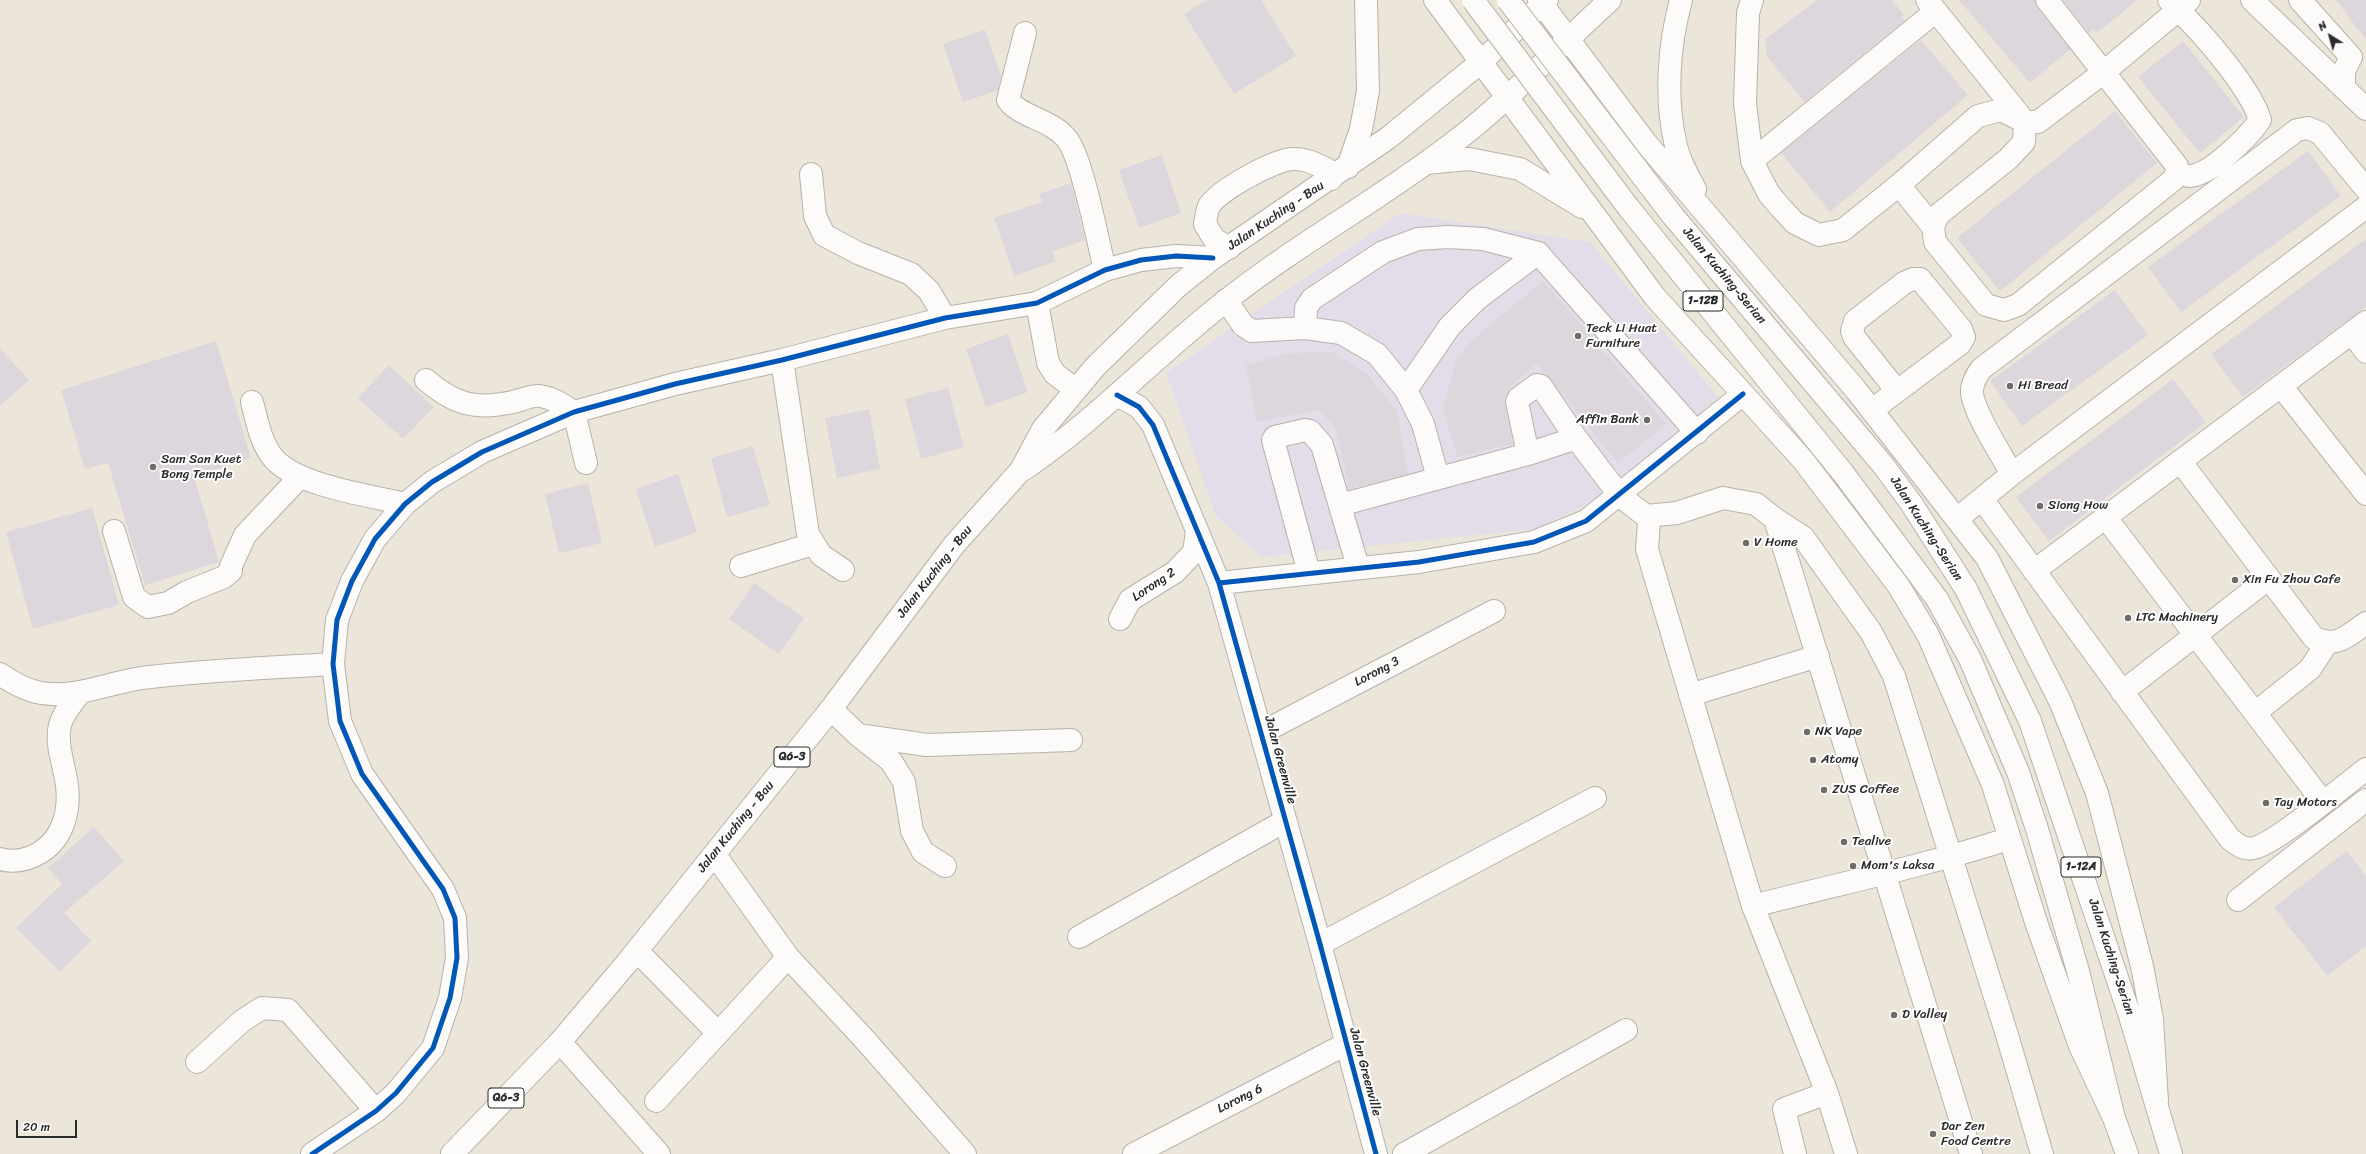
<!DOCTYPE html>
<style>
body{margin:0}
#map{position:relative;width:2366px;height:1154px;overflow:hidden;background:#ece6da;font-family:Sriracha,sans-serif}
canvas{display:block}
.north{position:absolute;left:2310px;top:16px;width:40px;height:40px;-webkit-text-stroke:3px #fff;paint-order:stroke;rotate:323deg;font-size:11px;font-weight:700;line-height:16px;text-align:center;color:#2b2b2b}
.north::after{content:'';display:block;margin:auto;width:14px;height:18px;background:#2b2b2b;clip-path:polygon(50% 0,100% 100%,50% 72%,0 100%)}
.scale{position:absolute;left:16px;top:1120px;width:61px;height:18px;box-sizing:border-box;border:2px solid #2b2b2b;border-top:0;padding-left:5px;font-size:12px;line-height:14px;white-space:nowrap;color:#2b2b2b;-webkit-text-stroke:3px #fff;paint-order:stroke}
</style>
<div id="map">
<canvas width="2366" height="1154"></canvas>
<div class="north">N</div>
<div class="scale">20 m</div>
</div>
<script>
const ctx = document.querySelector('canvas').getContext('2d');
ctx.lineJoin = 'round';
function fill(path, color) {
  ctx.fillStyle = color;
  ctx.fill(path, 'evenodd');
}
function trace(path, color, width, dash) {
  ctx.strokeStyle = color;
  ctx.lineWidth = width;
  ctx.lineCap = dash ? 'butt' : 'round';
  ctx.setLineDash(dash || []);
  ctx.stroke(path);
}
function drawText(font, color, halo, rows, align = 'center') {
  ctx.font = font + ' Sriracha,sans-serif';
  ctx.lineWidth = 4;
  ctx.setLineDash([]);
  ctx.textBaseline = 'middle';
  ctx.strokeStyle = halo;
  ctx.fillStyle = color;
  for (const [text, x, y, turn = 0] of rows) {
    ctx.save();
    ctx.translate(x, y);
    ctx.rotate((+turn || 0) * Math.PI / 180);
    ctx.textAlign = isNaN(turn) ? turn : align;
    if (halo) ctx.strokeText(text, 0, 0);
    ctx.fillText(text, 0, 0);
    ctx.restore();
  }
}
const built = new Path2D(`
 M1400 213 1590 242 1718 397 1602 497 1536 529 1261 557 1216 516 1166 373Z`);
const building = new Path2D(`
 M1206 0H1261L1296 56 1234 94 1184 14Z
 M1817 0H1892L1904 15 1902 17 1904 21 1804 102 1767 56 1765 39Z
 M1959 0H2035L2037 8 2070 49 2030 83Z
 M2063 0H2137L2097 33 2093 29 2089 33Z
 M2336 0H2366V40Z
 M985 30 1001 76 998 90 963 102 943 44Z
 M1921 40 1968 95 1830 212 1781 153Z
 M2183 41 2244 117 2200 153 2138 77Z
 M2115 111 2157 163 2000 291 1957 238Z
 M2308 151 2341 196 2181 312 2148 267Z
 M1162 155 1181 213 1139 228 1119 170Z
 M1071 183 1085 240 1053 251 1056 261 1014 276 994 218 1042 202 1039 194Z
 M2366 239V307L2243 397 2211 354Z
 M1543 281 1666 424 1618 463 1537 363 1511 386 1506 397 1505 405 1513 444 1457 457 1443 409 1456 360 1473 339Z
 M2115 290 2148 335 2022 426 1990 381Z
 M1008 334 1028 392 986 407 966 349Z
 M216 341 251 458 194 476 219 562 145 585 108 463 85 469 61 390Z
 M0 348 29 380 0 406Z
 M1332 352 1367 374 1397 411 1408 474 1349 489 1338 435 1330 421 1318 410 1257 422 1246 365 1290 353Z
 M389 365 434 407 403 439 358 398Z
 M2173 379 2206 422 2049 541 2016 497Z
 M948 388 964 447 921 459 905 399Z
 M869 409 880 469 837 478 825 418Z
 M753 446 770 505 727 517 711 458Z
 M678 474 697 532 655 547 636 489Z
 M588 483 602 543 559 553 545 494Z
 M92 508 119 605 33 629 6 532Z
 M754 583 804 618 779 654 729 619Z
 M94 827 124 861 64 913 91 941 60 972 16 928 62 884 48 868Z
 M2347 851 2366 876V946L2327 976 2274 907Z`);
const minor = new Path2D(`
 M1752 0 1748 13 1745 103 1752 161 1769 194 1781 208 1795 223 1819 235 1843 230 1899 185 1970 123 1978 116 2001 110 2025 122H2038L2104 72 2178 10 2169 0
 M1927 0 2025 122 2024 142 2008 159 1938 215 1933 227 1935 242 1986 305 2004 310 2018 305 2173 180 2177 172V166L2047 0
 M2300 0 2351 57 2344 71V88
 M1025 33 1008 100C1020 117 1050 119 1066 138 1082 155 1098 243 1105 270
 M1752 161 1936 11
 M2177 172C2181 174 2186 176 2189 176 2210 176 2249 136 2260 120 2251 89 2203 33 2178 10L2189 0
 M811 174 815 216 824 235 858 253 911 274 929 291 945 318
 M1899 185 1933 227
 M1229 248 1214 239 1205 224C1206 218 1207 210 1209 206 1219 190 1274 160 1292 159 1305 158 1316 164 1328 170L1331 179
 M1226 300 1243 325 1252 331 1305 328 1341 333 1377 354 1406 390 1423 424 1438 478
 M1037 303 1048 363 1055 374 1075 389
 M1305 328 1306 308 1312 299 1383 252 1418 239 1448 237 1483 239 1538 253 1697 433
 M2352 333 2366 352
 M782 360 808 534 821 555 843 570
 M426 380C455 405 476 410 513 402 521 400 532 395 540 396 553 398 563 405 574 412L586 463
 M2281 386 2366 494
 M1406 390 1450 326 1477 299 1538 253
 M1117 395 1139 407 1153 425 1219 583 1320 944 1376 1154
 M252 402C257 421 261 445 275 460 300 486 368 495 405 504
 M1872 410 1960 344 1964 337 1961 329 1920 279H1913L1904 283 1855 321 1852 331 1854 337 1897 391
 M1528 454 1517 402 1519 398 1537 385 1541 386 1576 438
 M2180 461 2314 638C2338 648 2347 636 2366 623
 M2012 474C2002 456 1970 407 1972 389 1973 381 1977 375 1981 369L2297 130 2308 128 2320 133 2366 189
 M1982 499 2230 839C2238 845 2243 850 2254 848 2275 844 2345 785 2366 769
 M1340 505 1528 454 1576 438 1620 496 1646 516 1649 522 1647 549 1753 906 1827 1093 1846 1154
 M1646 516 1677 513 1723 498 1756 504 1775 519 1971 1154
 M2106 518 2323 802
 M1775 519 1803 537 1871 632 1894 676 2007 1035 2042 1154
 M1957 519 2012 474 2366 207
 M114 531 134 597 148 607 168 603 187 592 224 577 231 571V566L245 535 299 478
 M741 566 813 544
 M2034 571 2366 322
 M1309 573 1273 440 1275 437 1305 430 1310 431 1322 445 1358 567
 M1219 583 1419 562 1534 542 1586 521 1743 394
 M1120 619 1130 600 1175 572 1194 552 1197 532
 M0 674C13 683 25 690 41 693 76 699 107 683 142 678 205 670 269 668 333 664
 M2122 692 2269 578
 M1690 695 1818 656
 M831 709 858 735 891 761 904 782 912 831 923 852 945 866
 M2255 713 2310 669 2327 643
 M1261 733 1494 611
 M858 735 927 745 1071 740
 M715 855 788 957 866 1041 965 1154
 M0 859C14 863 28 860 41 852 63 838 70 811 67 786 65 767 57 750 59 731 60 717 71 705 79 694
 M2238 900 2366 800
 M1753 906C1838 884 1925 866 2008 839
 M1079 937 1285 821
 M1320 944 1595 798
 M637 951 718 1033
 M560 1042 659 1154
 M197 1062 242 1021 262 1008 288 1010 376 1111
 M656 1101 788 957
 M312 1154 376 1111 396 1093 433 1048 450 998 457 958 455 918 443 889 362 774 340 721 333 664 337 620 352 581 375 539 405 504 432 482 482 452 574 412 675 384 782 360 945 318 1037 303 1105 270 1141 260 1176 256 1213 258
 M1134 1154 1346 1044
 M1404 1154 1626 1030
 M1795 1154 1784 1109 1827 1093`);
const major = new Path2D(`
 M2252 0 2366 109
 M1024 469C1097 420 1157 354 1227 300 1300 242 1383 198 1457 140 1511 98 1558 47 1610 0
 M452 1154 560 1042 626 964 831 709 954 545 1021 470 1043 429 1095 367 1178 286 1213 258 1388 138 1481 62 1547 0`);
const highway = new Path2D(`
 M1435 0 1655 297 1803 460 1898 585 1928 635 1993 785 2036 922 2080 1046 2114 1118
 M1539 0 1646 143 1856 390 1987 558 2060 701 2097 793 2142 966 2152 1019 2157 1102
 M1681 0C1669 44 1665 96 1675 141 1678 158 1687 174 1695 189
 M1426 163 1469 159 1520 169 1582 207
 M1348 167 1361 129 1368 91 1366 0
 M1966 589 2030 721 2130 1016 2171 1154
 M1937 599 1970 659 2018 772 2037 829 2078 971 2114 1118 2127 1154`);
const highwayBridge = new Path2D(`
 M1473 0 1628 207 1843 473 1937 599
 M1508 0 1673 216 1883 465 1911 503 1966 589`);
const cycleway = new Path2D(`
 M1117 395 1139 407 1153 425 1219 583 1320 944 1376 1154
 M1219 583 1419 562 1534 542 1586 521 1743 394
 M312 1154 376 1111 396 1093 433 1048 450 998 457 958 455 918 443 889 362 774 340 721 333 664 337 620 352 581 375 539 405 504 432 482 482 452 574 412 675 384 782 360 945 318 1037 303 1105 270 1141 260 1176 256 1213 258`);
const markers = [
 [1578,336,4,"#6f6c68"],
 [2010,386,4,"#6f6c68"],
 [1647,420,4,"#6f6c68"],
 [153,467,4,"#6f6c68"],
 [2040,506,4,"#6f6c68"],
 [1746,543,4,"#6f6c68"],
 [2235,580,4,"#6f6c68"],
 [2128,618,4,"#6f6c68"],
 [1807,732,4,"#6f6c68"],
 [1813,760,4,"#6f6c68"],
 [1824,790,4,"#6f6c68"],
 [2266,803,4,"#6f6c68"],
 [1844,842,4,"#6f6c68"],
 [1853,866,4,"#6f6c68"],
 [1894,1015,4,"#6f6c68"],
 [1933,1134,4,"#6f6c68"]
];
const shields = [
 [1703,301,40],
 [792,757,36],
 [2081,867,40],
 [506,1098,36]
];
const shieldNames = [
 ["1-12B",1703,301],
 ["Q6-3",792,757],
 ["1-12A",2081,867],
 ["Q6-3",506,1098]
];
const streetNames = [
 ["Jalan Kuching - Bau",1276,216,-34],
 ["Jalan Kuching-Serian",1724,276,50],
 ["Jalan Kuching-Serian",1926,529,57],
 ["Jalan Kuching - Bau",935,572,-52],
 ["Lorong 2",1154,585,-34],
 ["Lorong 3",1377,672,-28],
 ["Jalan Greenville",1280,760,75],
 ["Jalan Kuching - Bau",736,827,-51],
 ["Jalan Kuching-Serian",2111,957,72],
 ["Jalan Greenville",1365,1072,75],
 ["Lorong 6",1240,1099,-27]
];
const poiNames = [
 ["Teck Li Huat",1586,329],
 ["Furniture",1586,344],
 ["Hi Bread",2018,386],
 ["Affin Bank",1639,420,"right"],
 ["Sam San Kuet",161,460],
 ["Bong Temple",161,475],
 ["Siong How",2048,506],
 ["V Home",1754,543],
 ["Xin Fu Zhou Cafe",2243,580],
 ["LTC Machinery",2136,618],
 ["NK Vape",1815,732],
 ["Atomy",1821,760],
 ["ZUS Coffee",1832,790],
 ["Tay Motors",2274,803],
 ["Tealive",1852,842],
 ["Mom's Laksa",1861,866],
 ["D Valley",1902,1015],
 ["Dar Zen",1941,1127],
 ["Food Centre",1941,1142]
];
fill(built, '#e3ddea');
fill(building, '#ddd6dc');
trace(minor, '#b6b2ab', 24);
trace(major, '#b6b2ab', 24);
trace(highway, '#b6b2ab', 24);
trace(minor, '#fcfbf9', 22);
trace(major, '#fcfbf9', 22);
trace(highway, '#fcfbf9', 22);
trace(highwayBridge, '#b6b2ab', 24, []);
trace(highwayBridge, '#fcfbf9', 22);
trace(cycleway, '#0057b8', 5);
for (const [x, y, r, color] of markers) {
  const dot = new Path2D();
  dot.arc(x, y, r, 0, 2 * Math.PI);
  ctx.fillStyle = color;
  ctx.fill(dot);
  trace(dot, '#fff', 1.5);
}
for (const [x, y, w] of shields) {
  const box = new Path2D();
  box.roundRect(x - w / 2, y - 10, w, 20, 3);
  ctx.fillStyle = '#fff';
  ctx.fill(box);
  trace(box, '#2b2b2b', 1);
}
drawText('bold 12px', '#2b2b2b', null, shieldNames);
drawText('13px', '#2b2b2b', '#fff', streetNames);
drawText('13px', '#2b2b2b', '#fff', poiNames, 'left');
</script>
